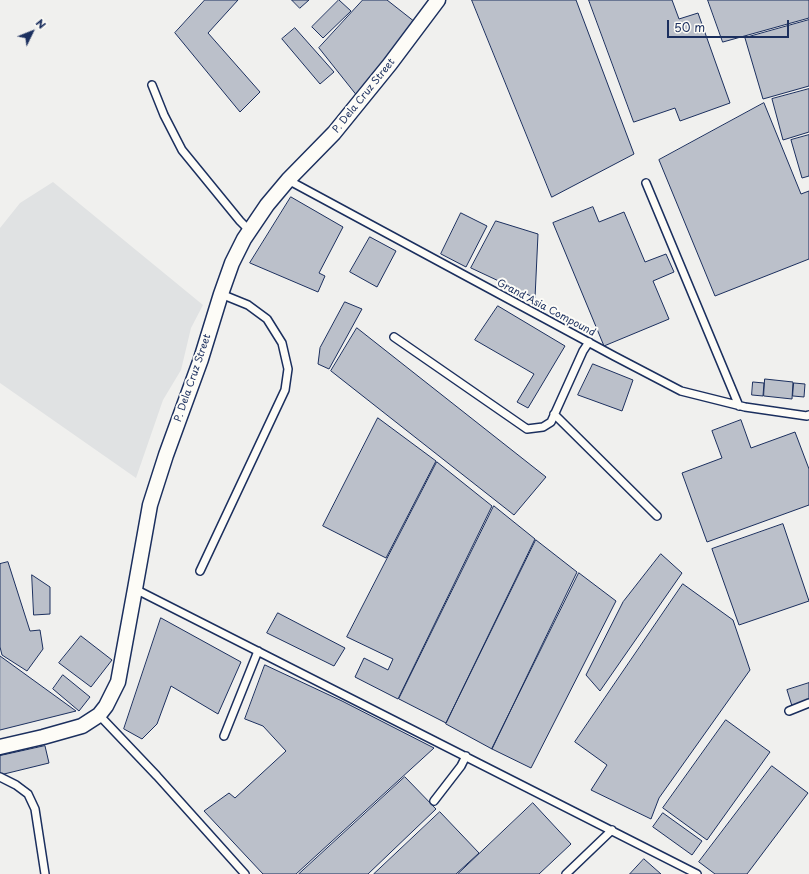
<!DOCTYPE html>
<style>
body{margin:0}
#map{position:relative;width:809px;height:874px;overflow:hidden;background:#f0f0ee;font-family:"Playpen Sans",sans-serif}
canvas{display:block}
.north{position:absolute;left:12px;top:12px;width:40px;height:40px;-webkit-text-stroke:3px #fdfcf7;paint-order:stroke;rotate:47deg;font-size:11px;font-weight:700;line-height:16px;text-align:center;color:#1b2f5e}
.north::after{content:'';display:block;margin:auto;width:14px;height:18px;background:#1b2f5e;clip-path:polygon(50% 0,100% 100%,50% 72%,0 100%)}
.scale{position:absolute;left:667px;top:20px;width:122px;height:18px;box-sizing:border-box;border:2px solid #1b2f5e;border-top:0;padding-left:5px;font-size:12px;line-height:14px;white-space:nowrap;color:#1b2f5e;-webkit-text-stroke:3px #fdfcf7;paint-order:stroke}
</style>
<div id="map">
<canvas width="809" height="874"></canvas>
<div class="north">N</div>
<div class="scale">50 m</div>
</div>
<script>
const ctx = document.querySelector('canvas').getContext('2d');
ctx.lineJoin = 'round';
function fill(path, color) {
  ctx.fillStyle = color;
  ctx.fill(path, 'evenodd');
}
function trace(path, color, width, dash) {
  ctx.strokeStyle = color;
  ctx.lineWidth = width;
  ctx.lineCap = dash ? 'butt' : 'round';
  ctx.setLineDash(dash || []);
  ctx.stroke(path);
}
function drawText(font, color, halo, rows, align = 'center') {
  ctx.font = font + ' "Playpen Sans",sans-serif';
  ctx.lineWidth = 4;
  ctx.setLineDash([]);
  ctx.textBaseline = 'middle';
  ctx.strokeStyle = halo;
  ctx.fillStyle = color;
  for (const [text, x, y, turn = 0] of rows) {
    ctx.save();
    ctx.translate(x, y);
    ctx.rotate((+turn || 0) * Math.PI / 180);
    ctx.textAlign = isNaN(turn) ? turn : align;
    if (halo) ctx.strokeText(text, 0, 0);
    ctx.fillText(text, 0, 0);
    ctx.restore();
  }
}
const built = new Path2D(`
 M53 182 203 305 191 328 181 370 163 400 136 478 0 383V228L20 203Z`);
const building = new Path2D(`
 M205 0H238L208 33 260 92 240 112 175 33Z
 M292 0H309L300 8Z
 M339 0 351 11 323 38 312 27Z
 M363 0H387L415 22 358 97 319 48Z
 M472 0H576L634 154 552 197Z
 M589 0H672L679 19 698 13 730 103 680 121 675 108 634 122Z
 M708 0H809V18L723 42Z
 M809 20V86L763 99 745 38Z
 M295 28 334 72 320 84 282 39Z
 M809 89V132L783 140 772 99Z
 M764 103 801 194 809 191V259L715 296 659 160Z
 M809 135V176L802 178 791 140Z
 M291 197 343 227 319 273 325 276 318 292 250 263Z
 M593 207 599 222 624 212 645 262 666 254 674 272 653 281 669 319 604 346 553 223Z
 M461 213 487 226 466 267 441 254Z
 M496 221 538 234 535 298 471 268Z
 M370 237 396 251 377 287 350 272Z
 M345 302 362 309 329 369 318 364 320 348Z
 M498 306 565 346 528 408 517 402 534 374 475 340Z
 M357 328 546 477 514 515 331 371Z
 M593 364 633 380 622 411 578 395Z
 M765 379 793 382 792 399 764 396Z
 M753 382 764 383 763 396 752 395Z
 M794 383 805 384 804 397 793 396Z
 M378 418 436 461 386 558 323 526Z
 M741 420 751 448 795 432 809 469V505L707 542 682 473 722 458 712 431Z
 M437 462 492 506 398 699 355 677 364 658 388 670 393 659 347 637Z
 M494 506 535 539 446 723 399 699Z
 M783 524 809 601 739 625 712 549Z
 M536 540 577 572 492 749 446 724Z
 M661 554 682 573 600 691 586 675 623 602Z
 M8 562 30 631 40 630 43 649 27 671 2 655 0 647V564Z
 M579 573 616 601 531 768 492 749Z
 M32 575 50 587V614L34 615Z
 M683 584 733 620 750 670 659 798 651 819 591 790 607 765 575 742Z
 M278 613 345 648 334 666 267 633Z
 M161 618 241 662 218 714 171 686 157 724 142 739 124 729Z
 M81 636 112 660 91 687 59 663Z
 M0 656 76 711 0 730Z
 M265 665 342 701 434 748 296 874H263L204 811 229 793 235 798 286 751 263 726 245 719Z
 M63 675 90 697 79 711 53 689Z
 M809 683V701L792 706 787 690Z
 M726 720 770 752 707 840 663 808Z
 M45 746 49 763 0 775V756Z
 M772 766 808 793 747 874H715L699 862Z
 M405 777 436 809 368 874H299Z
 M533 803 571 844 539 874H458Z
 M440 812 479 853 456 874H374Z
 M663 813 702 841 692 855 653 827Z
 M644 859 661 874H630Z`);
const service = new Path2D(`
 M152 85 164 115 182 150 240 221 250 231
 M288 180 614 356 681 391 745 407 807 416 809 415
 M646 183 739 406
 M394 337 527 429 543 427 551 422 583 351 589 342
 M554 414 657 516
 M200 571 285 390 288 369 282 343 267 319 248 305 221 294
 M135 589 697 874
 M789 711 809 703
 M99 715 157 776 245 874
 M224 736 258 651
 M0 777 16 785 28 794 35 809 45 874
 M434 801 461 766 466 756
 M566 874 612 830`);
const minor = new Path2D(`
 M0 747 43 737 82 726 99 715 106 706 118 682 135 589 150 505 166 455 201 359 221 294 232 263 244 239 267 205 288 180 334 133 390 64 438 0`);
const streetNames = [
 ["P. Dela Cruz Street",364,96,-51],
 ["Grand Asia Compound",546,308,28],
 ["P. Dela Cruz Street",193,378,-71]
];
fill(built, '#e0e2e3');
fill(building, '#bbc0ca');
trace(building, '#1b2f5e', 1);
trace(service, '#1b2f5e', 10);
trace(minor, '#1b2f5e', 17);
trace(service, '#fdfcf7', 7);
trace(minor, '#fdfcf7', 14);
drawText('10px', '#1b2f5e', '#fdfcf7', streetNames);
</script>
